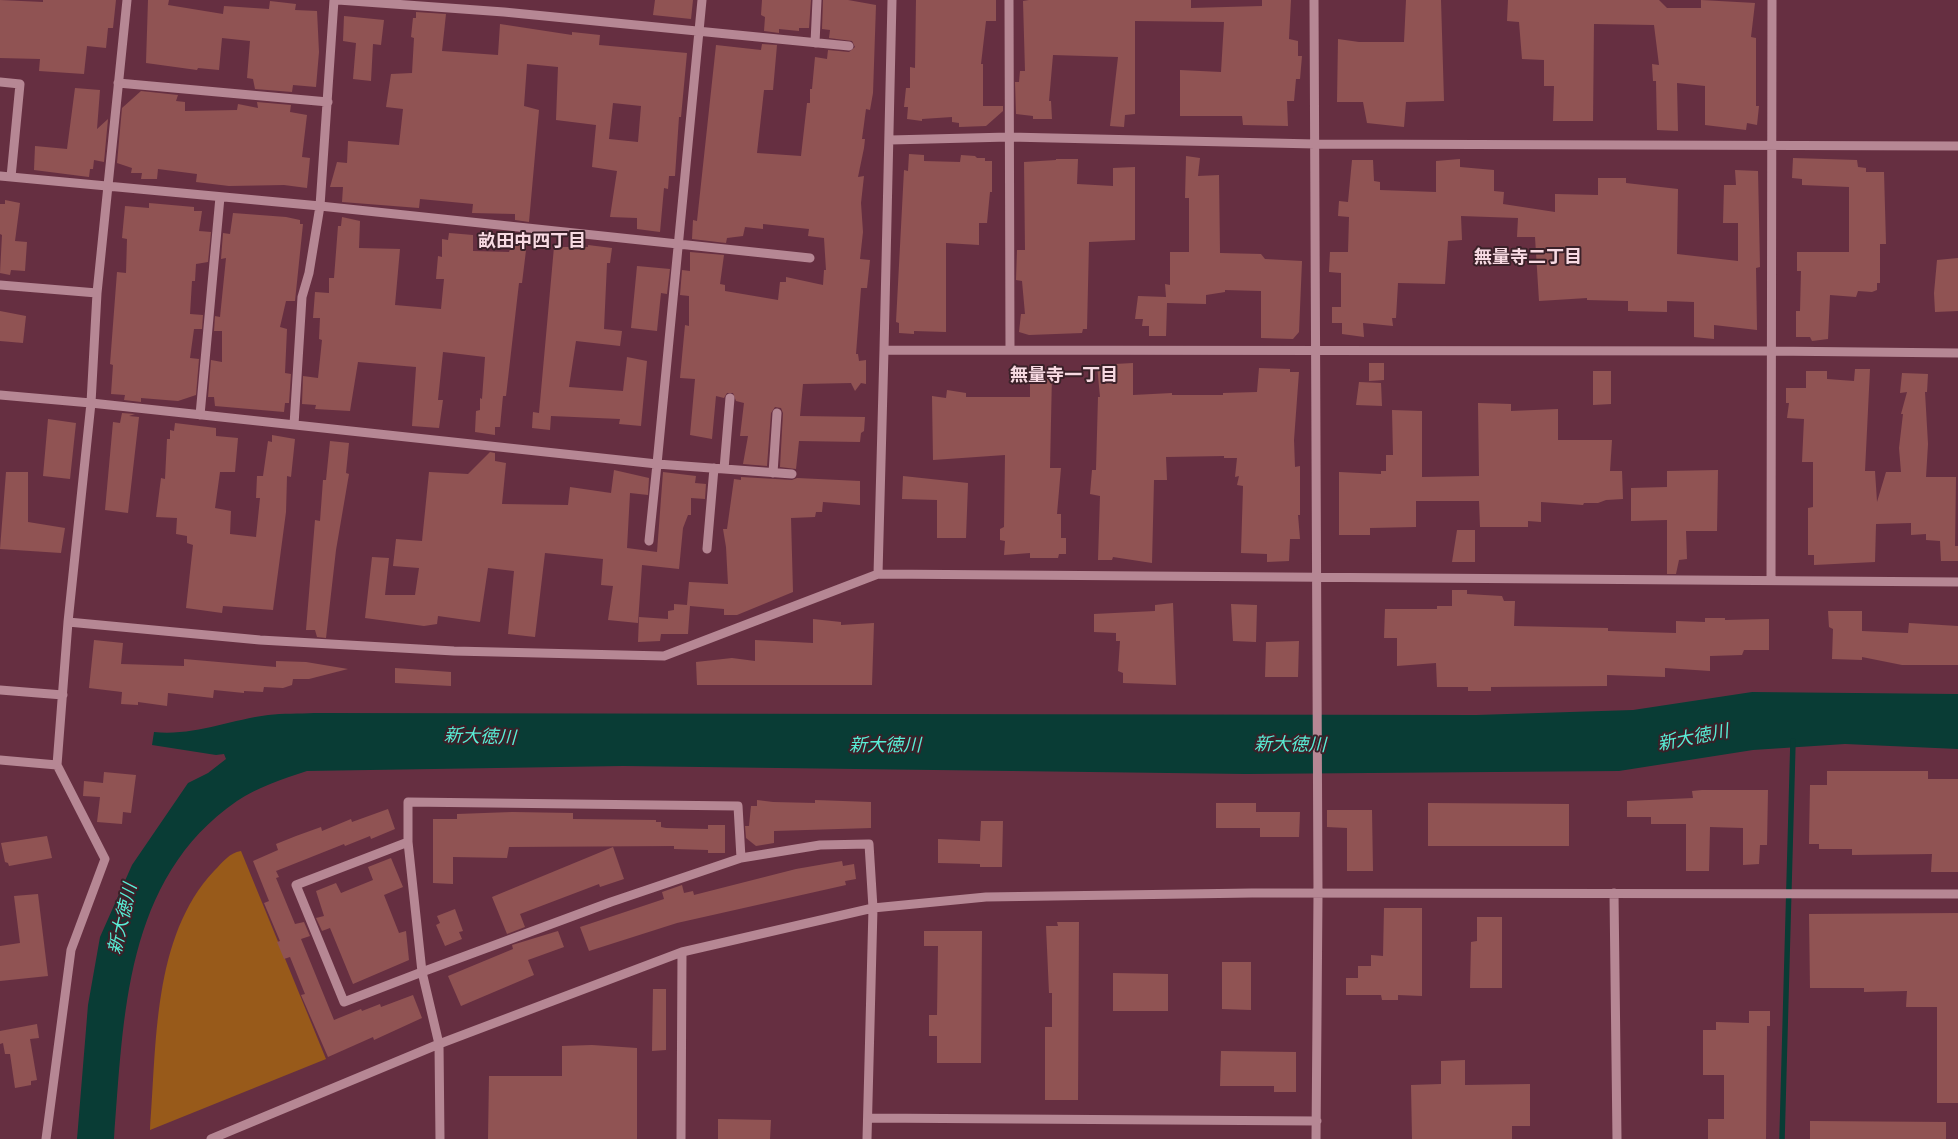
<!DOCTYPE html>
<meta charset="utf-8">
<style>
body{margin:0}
canvas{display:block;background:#662f41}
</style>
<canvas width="1958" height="1139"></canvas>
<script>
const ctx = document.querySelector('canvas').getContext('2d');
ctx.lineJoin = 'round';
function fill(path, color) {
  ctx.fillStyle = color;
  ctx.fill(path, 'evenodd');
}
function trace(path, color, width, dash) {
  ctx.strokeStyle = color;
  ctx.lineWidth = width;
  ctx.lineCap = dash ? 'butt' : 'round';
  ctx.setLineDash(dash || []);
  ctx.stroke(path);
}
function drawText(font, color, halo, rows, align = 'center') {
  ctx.font = font + ' Cabin,"Noto Sans JP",sans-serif';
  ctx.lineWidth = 4;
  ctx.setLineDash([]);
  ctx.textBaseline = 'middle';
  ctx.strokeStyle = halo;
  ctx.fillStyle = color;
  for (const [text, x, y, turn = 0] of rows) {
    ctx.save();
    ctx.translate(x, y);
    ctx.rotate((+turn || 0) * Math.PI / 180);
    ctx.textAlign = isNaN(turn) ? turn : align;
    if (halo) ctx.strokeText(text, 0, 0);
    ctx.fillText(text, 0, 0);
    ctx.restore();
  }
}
const green = new Path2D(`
 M241 851 326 1059 150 1130C157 1045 152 937 214 871 223 862 229 853 241 851Z`);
const water = new Path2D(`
 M1752 692 1958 694V749L1845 744 1753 750 1619 771 1246 774 623 766 307 771C283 779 258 787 237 801 124 879 124 1016 114 1139H77L88 1005 100 937 132 865 188 783 208 773 226 759 224 754 216 755 152 745 154 732C194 736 229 720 268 715 283 713 299 714 314 713L1476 715 1633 710Z`);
const stream = new Path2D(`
 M1782 1139 1793 741`);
const building = new Path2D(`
 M0 0 43 2V0H116L113 28H108L106 48 87 46 84 74 39 71 40 59 0 58Z
 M148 0H169L168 5 223 14 224 6 269 9 270 1 296 4 295 10 317 11 319 52 316 87 293 85 292 92 255 89 253 79 247 78 250 41 222 38 219 70 198 68 197 70 146 63Z
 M655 0H693L691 19 653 15Z
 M762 0H811L809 28H799V31L779 29V33L764 31 765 17 761 15Z
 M823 0H848L876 5 873 93 870 110 866 109 862 139H865L864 148 858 177 864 176 861 203 863 232 860 259 870 260 867 288H861L856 354H858L859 361 866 360V384L861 383 855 391 851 383 803 384 800 416 865 417 864 431 861 433 860 442 799 441 796 469 780 467 783 413 781 408 775 407 771 413 767 466 743 464 748 436H740L744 403 736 401 733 393H727L724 398 716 396 712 439 690 435 695 379 680 378 685 325 689 326V296L680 295 682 270 690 271V252L724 255 720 284 725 285V291L778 300 780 282H786V277L823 285 824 270H826L824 238 808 236 809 229 763 224V229L745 227 743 236 727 238 726 243 692 239 693 220 697 221 716 45 761 50 762 44 777 45 773 90H764L757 153 801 156 807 103H810V89H812L815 57 827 59 828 50 849 52 855 47 852 41 829 38 830 30 822 29Z
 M916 0H996V21H986L981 64H983V106H1003V111L986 126 959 127V123L952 122V117L922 119V121L907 119 908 107H904L906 88H910V67L915 68Z
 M1029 0H1191V8L1262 6V0H1291L1289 39 1298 41V56H1302L1300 79H1296L1294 101H1287L1288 126 1243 125 1242 116H1180V70L1221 72 1224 22 1135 21V114L1125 115 1124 127 1110 126 1118 57 1053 55 1049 101H1051L1052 119H1033V116L1016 114 1015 82H1019L1020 71H1025L1023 1Z
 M1406 0H1441L1444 101 1406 102 1404 127 1367 123 1363 102H1337L1338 39 1359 42H1404Z
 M1508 0H1659L1667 8H1701V0L1755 3 1751 37 1756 38V106H1759L1757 125 1747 123 1746 130 1705 125V86L1677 83 1678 131 1657 130 1656 81H1653L1652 64 1659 65 1654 25 1594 24 1593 121H1553L1554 86H1544V60L1522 59 1519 22 1507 21Z
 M416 12 446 14 442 51 498 55 500 24 572 35V32L600 35 599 45 687 53 681 117H679L675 176H669L668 189 664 188 660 232 637 229V218L610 217 617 171 592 167 596 125 556 120 558 67 527 64 524 106 539 110 529 222 515 220V214L472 213 473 204 420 199 419 208 342 202 343 187H330L337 162 347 163 348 141 399 145 403 109 386 107 391 74 412 73 414 38 411 37 413 18H416ZM613 103 641 106 638 142 609 139Z
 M344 16 384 20 381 45 373 44 371 81 353 79 356 43 343 41Z
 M75 88 100 90 97 129 108 119 104 162 94 160 93 169H90L89 177 34 170 35 146 67 149Z
 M141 91 178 95 176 101 185 102V111L237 110 238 104 258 108 257 102 291 105 290 112 307 115 302 157 310 158 307 188 284 185 229 186 196 182 197 174 158 169 157 179H141L142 173H131L132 168 117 163 122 108Z
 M909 154 924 155V161L960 162 961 155 975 156 977 158H985V161H992V192H990L987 223H979V245L946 243V332L914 331V334L899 333V323L896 322 904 170 908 171Z
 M1186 156 1200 158 1198 176 1219 175 1220 253 1261 254 1265 259 1302 261 1299 332 1293 339 1261 338V291L1225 290V292L1206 295V304L1167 303 1166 336H1149V326H1142L1143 319H1135L1138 296 1166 297 1165 284 1170 285V252H1189V198H1185Z
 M1793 158 1857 160 1858 167 1866 168V172H1884L1886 244H1880V283H1877V290L1872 292 1858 291 1856 297 1830 295 1828 339 1812 341 1810 337H1796V311H1800L1801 271H1797V252H1849V187L1802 185V179L1792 178Z
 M1056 159H1078L1077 184 1113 186V168L1135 167V240L1089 242 1087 329H1083L1082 333 1029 335 1019 332 1021 314H1025L1022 281 1016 280 1017 250H1025L1024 162 1056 160Z
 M1460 159V167L1494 170V191L1504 192 1503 204 1555 212V194L1598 195V178H1626V183L1678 189 1677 254 1738 261V223H1723L1724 185H1736L1735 170 1758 171 1760 267 1756 268 1757 330 1714 325V339L1694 337V302L1667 301V312L1628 311V301L1587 300V298L1539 301 1535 237H1517L1518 218 1461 216 1462 240 1448 241 1445 284 1398 283 1396 318H1392L1393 326 1363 323 1364 337 1342 334V323H1332V307H1341V273L1329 272 1330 252H1348L1349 217 1338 216 1339 201 1348 202 1352 160H1373L1374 181 1380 182V190L1436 192V161Z
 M5 200 20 203 15 241 27 242 25 271 11 270 10 275 0 273 2 235 0 234V204H5Z
 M149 203 194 207V211H202L199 231 211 232 208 262 196 264 195 281H192L190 314 203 315 202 329H194L190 358 199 359 196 395 178 401 141 398V402L124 400 125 395 111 394 113 365 110 364 117 272 126 273 127 239 122 238 125 206 149 208Z
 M233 213 286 217 300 220V224H303L295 301H286L280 327 287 329 285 373 291 374 289 403H285L284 412 215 406 214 397H208L211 360 222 362V331H214L215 316 220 317 226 258 221 259 223 233 230 234Z
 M342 217 360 221 359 248 400 249 395 305 441 309 444 279H436L438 256 442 257V239L448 240 449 233 473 235V251L509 252 515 233 528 234 522 283H519L506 396H503L500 427H495V435L475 432 476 411 480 410V398L482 399 485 357 443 352 438 400H443L439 428 412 426 416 367 358 362 350 411 315 409 316 405 302 404 303 376 318 378 322 340 319 339 320 318H313L315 292 329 293V278H334L338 226H341Z
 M588 245 612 248 610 263H607L604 329 622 331 620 346 576 341 569 387 623 391 627 357 647 361 641 426 619 424 620 419 551 416 550 430 532 428 533 412 539 413 554 247H588Z
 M1958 258V311L1935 312 1934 293 1937 260Z
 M637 266 670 269 667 294 661 293 657 331 631 328Z
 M0 311 26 316 23 343 0 341Z
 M1133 363V395L1172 393V395H1223V393L1257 392 1259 368 1290 369V372H1299L1294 440 1295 467 1300 466V515H1298L1300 539H1290L1289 561 1267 562V554L1241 553 1243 486 1237 485 1239 476 1235 477 1237 458H1224V456L1166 457 1167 480H1154L1152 563 1113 557 1112 560H1098L1100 496 1090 494 1092 470H1096L1098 397H1100L1097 365Z
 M1369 363H1384V380L1369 381Z
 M1855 369H1870L1865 471H1875L1877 502 1886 472H1901L1899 448 1903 414H1901L1907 392 1900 393 1902 373 1928 374 1927 392H1925L1928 444 1926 477H1956L1955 546H1958V561H1941L1940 541 1926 540V534L1911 535V523L1876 524 1875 562 1814 565V555H1808V508L1813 507V462H1802L1804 419 1787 418 1789 403H1786V388H1806V371H1827V379L1854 381Z
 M1593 371H1611V404L1593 405Z
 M1030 372 1052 374 1050 468H1061L1057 514H1061V538H1066V554H1059L1058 558H1030V553L1004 555 1005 541 1000 540V529L1004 527 1005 455 933 460 932 396 946 398 947 390 966 393V397H1030Z
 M1359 382 1381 383 1382 406 1356 405Z
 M1478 403 1511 404V411L1558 409V440H1612L1610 471H1622L1623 499 1606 500 1598 503H1584L1583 505 1541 502V522L1528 521V527H1480L1479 501H1416V527L1370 528V535H1339V472L1381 474V471H1386V455H1393L1392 410 1422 411V477L1479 476Z
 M122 413 135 414 129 416 139 417 128 513 105 510 113 422 120 423Z
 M48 419 76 423 70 479 43 476Z
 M175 423 216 428V436L238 438 235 472H220L215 508 231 511 230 534 256 537 260 498H256L257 476H263L268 441 272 442V435L295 439 291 477 287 476 286 512 273 610 223 606 222 613 186 608 193 545 187 543V536L176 534 177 518 156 517 161 478 165 479 167 439H170V430L174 431Z
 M330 441 349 443 346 473 349 474 336 550 326 638 317 637 315 630H306L315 520 320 521 323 480H326Z
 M490 452 495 453V461L506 463 502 504 568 505 570 487 611 493 614 470 649 478 648 495 630 493 627 548 657 552 663 472 696 476 695 483 706 484 705 499 691 498V515H688L683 528 679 569 642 565 638 623 608 620 613 586 601 585 603 559 545 553 535 637 508 634 514 571 488 568 480 622 438 616 437 624 424 626 365 618 372 557 389 558 385 595H415L419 568 393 566 396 539 422 541 429 472 468 474Z
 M1718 470 1717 531H1686L1687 559 1679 560 1676 574H1667V520L1631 521V488L1667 487V471Z
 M6 472H28V522L65 528 61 553 0 549Z
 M903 476 968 483 966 538H937V500L902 499Z
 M741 477 792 480 797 478 860 481V505L823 502 822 512H816L815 517 791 518 793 592 737 615H724V609L690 606 688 634H661L660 641 638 642 639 617 668 619V611L674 610V604L687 605 689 582 728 584 726 547 723 529H727L734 479 741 480Z
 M1457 530H1475V562H1452Z
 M1452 590H1467V594L1502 596 1504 601H1515L1514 626 1608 628V631L1676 633V621L1705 622V618H1725V620L1769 619V650H1744L1742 655 1710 656V671L1665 668V677L1607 675V686L1491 687V691H1468V687H1437L1436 663 1397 666V638H1384L1385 609H1437V606H1452Z
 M1173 603 1176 685 1123 683V673L1118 671 1120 641H1116V633L1094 632V614L1155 611V605Z
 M1231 604 1257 605 1256 642 1233 641Z
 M1828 611H1862V631L1908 633 1909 623 1958 626V665H1902L1862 657V660L1832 659 1833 629 1829 627Z
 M813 619 841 622V625L874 623 872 685H697L696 662 732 658 755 661V640L813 643Z
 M94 640 123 643 121 664 184 666V659L276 667V661L306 662 348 669 309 679H293L292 685 283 688 264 687 263 692 244 691V693L214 690 213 698 168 693 167 706 138 702V705L121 704 122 692 89 688Z
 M1299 641 1298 677H1265L1266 642Z
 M395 668 451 672V686L395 683Z
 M1827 771H1928V779H1958V872H1931L1932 854 1852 855V849H1819V844H1809L1810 785H1827Z
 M104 772 136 775 131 813 123 812 122 824 97 822 100 797 83 796 84 781 103 783Z
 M1702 790H1768L1767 845H1760L1759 864 1743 865V828L1710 827 1709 871H1686V824H1651V817H1627V801L1693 798 1692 791Z
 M757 800 773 802 815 803V800L871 802V828L774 831V843L756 846 746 838 745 826H749L751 806H757Z
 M1216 803H1256V812H1300L1299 837H1260V828H1216Z
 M1428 803 1569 804V846H1428Z
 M388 809 395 829 371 839 370 836 345 846 344 844 276 871 279 877 276 878 295 924 304 922 310 936 301 939 334 1020 361 1009 362 1011 380 1004 381 1007 413 995 422 1018 374 1040 373 1037 328 1057 301 995 305 994 290 957 284 959 277 942 280 941 264 903 269 901 253 861 278 850 276 844 296 836 321 827 322 831 351 819 352 822Z
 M1327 810H1372L1373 871H1347V828L1327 827Z
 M512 812 573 813V819L656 820V822H661V827L666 828 708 829V825H725V853H708V850L674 849V846L509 847 507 858 453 857V884L433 883V819H457V814Z
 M981 821H1003L1002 867H980V864L938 863V839L980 841Z
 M47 836 52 858 9 866 8 863 5 862 1 843Z
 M613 847 624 879 600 887 599 884 520 914 525 927 507 934 492 897Z
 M391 858 403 887 384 895 399 933 406 931 409 960 353 984 330 928 322 931 316 918 324 916 316 891 336 883 341 893 373 880 368 867Z
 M842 861 843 866 854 864 856 879 845 881 846 885 677 923 589 951 580 927 664 899 662 892 682 885 684 893 693 891 694 895 796 869Z
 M38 894 48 976 0 981V946L20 943 14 896Z
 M1384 908H1422V996L1398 995V1000H1382L1381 995H1346V978H1358V966H1371V955L1383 956Z
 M455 909 463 931 459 932 462 939 445 946 436 925 440 923 437 916Z
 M1958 913V1103H1937V1007H1906L1907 991 1864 992V988H1810L1809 914Z
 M1477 917H1502V988H1470L1471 942 1477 941Z
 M1057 922H1079L1078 1100H1045V1027H1052V993H1049L1046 926H1058Z
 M558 931 564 947 528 960 534 975 461 1006 448 976 513 949 512 945Z
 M924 931H982L981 1063H937V1036H929V1015H937L938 946H924Z
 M1222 962H1251V1010L1222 1009Z
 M1113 973 1168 974V1011H1113Z
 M653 989H666V1050L652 1051Z
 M1749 1011H1770V1026H1767L1766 1139H1708V1119H1724V1075H1703V1030H1716V1022L1749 1023Z
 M37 1024 39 1038 30 1039 37 1080 31 1081V1085L15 1088 10 1054H5L3 1043 0 1044V1031Z
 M592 1045 637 1048V1139H488L489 1076H562V1046Z
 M1221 1051 1296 1052V1092H1274V1086H1220Z
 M1465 1060V1085L1530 1084V1126H1512V1139H1412L1411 1085 1441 1084V1061Z
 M718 1119 771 1120 770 1139H718Z
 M1810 1121 1946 1122V1139H1810Z`);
const minor = new Path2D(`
 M338 0 504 12 849 46
 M892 0 884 350 1770 351 1958 353
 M1009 0 1010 350
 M1314 0 1318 894 1316 1139
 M815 43 817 0
 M0 82 20 84 11 177
 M118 83 328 102
 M890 140 1009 137 1315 144 1958 146
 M0 176 320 206 810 258
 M0 285 97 293
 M0 395 91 403 97 293 127 0
 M200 415 220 197
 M294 425 302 297 309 273 320 206 334 0
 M724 469 730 398
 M773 473 777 413
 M649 541 657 464 792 474
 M707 549 714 468
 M878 574 884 350
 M1771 580 1772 0
 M68 622 260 640 454 651 664 656 878 574 1958 582
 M0 690 63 695
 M0 760 57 765 105 859 71 950 46 1139
 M57 765 68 622 91 403 657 464 702 0
 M408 842 422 972 344 1002 296 885Z
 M408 842V802L738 806 741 858
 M1614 893 1617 1139
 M868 1118 1317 1121
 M211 1139 439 1044 682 952 873 908 986 897 1252 893 1958 894
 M440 1139 439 1044 422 972 611 902 741 858 820 845 869 844 873 908 867 1139
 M681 1139 682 952`);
const neighbourhoodNames = [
 ["畝田中四丁目",532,242],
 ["無量寺二丁目",1528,258],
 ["無量寺一丁目",1064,376]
];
const waterNames = [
 ["新大徳川",480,737,2],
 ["新大徳川",1693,738,-11],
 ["新大徳川",1290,745,1],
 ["新大徳川",885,746],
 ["新大徳川",123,919,-77]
];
fill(green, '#985a1a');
fill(water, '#093c35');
trace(stream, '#093c35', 5.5);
fill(building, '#905353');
trace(minor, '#b68794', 9);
drawText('bold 18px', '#f7dae2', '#3b2129', neighbourhoodNames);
drawText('italic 18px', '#58eed6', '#3b2129', waterNames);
</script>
